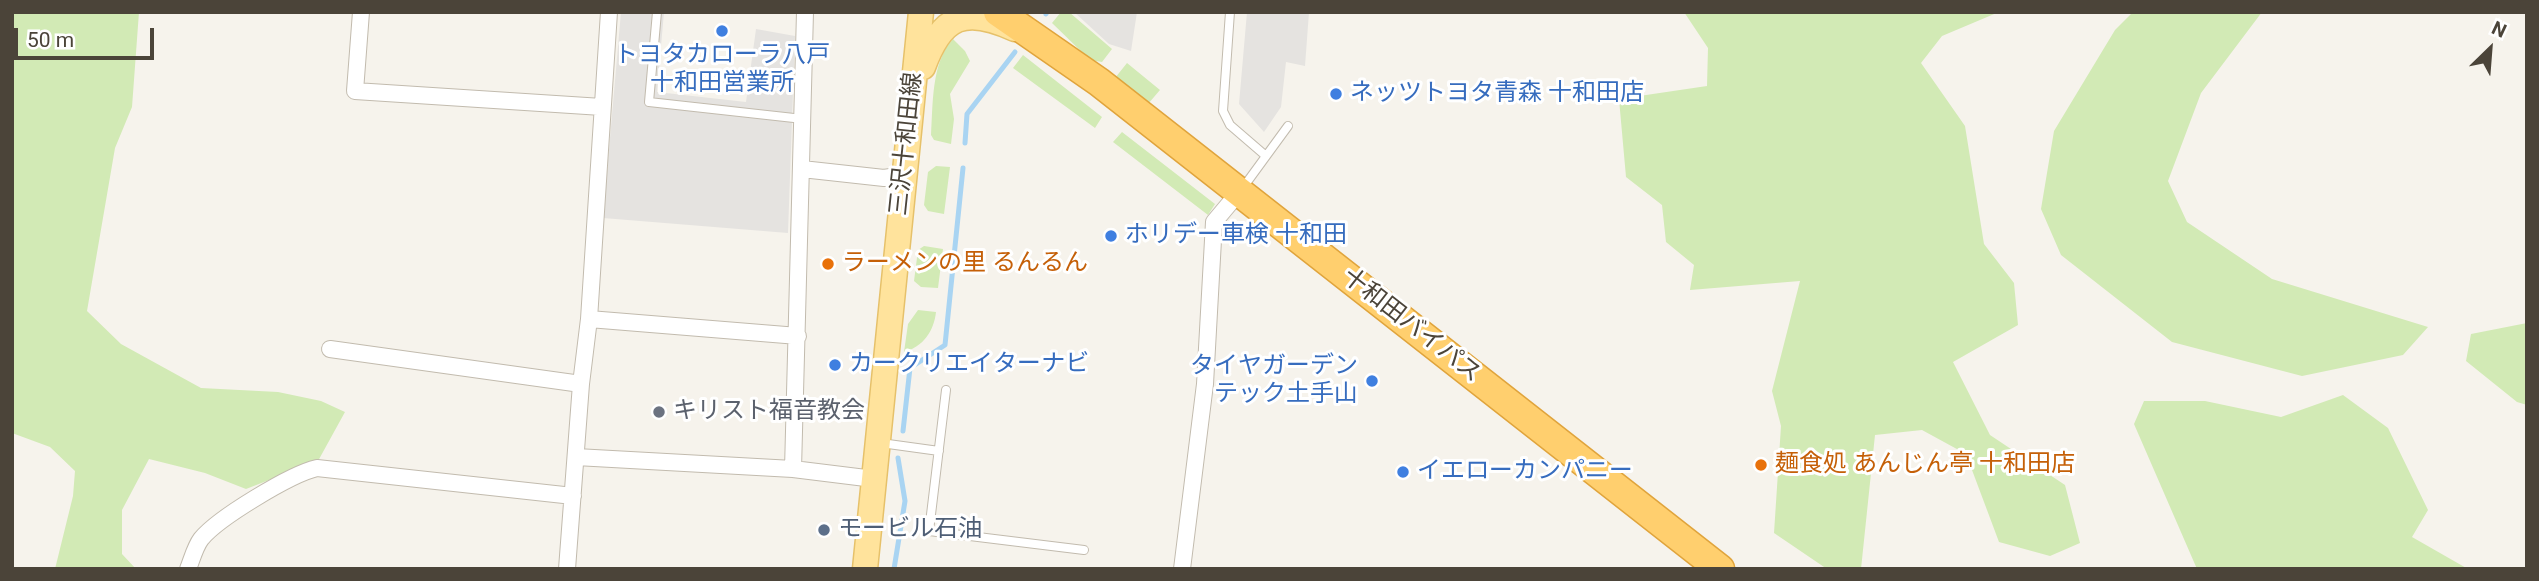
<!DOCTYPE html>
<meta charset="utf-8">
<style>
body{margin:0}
#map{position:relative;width:2539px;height:581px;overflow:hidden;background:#f6f3ec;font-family:Roboto,sans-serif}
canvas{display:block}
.frame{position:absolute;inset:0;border:14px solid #4b4439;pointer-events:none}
.north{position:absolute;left:2455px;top:14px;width:70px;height:70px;-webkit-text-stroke:5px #fff;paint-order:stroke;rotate:25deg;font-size:19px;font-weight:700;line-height:28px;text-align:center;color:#4b4439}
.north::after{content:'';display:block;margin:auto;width:24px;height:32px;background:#4b4439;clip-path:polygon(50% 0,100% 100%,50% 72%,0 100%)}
.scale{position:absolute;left:14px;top:28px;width:140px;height:32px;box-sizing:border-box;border:4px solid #4b4439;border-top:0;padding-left:9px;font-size:21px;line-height:24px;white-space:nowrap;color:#4b4439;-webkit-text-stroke:5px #fff;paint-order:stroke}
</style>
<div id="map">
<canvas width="2539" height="581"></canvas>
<div class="frame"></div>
<div class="north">N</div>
<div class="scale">50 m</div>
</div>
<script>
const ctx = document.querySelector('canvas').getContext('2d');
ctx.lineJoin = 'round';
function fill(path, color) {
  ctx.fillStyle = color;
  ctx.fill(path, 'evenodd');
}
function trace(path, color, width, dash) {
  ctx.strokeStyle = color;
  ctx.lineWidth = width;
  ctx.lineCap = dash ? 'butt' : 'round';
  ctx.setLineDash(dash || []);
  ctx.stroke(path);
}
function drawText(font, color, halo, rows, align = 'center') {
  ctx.font = font + ' Roboto,"Noto Sans JP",sans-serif';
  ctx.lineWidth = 6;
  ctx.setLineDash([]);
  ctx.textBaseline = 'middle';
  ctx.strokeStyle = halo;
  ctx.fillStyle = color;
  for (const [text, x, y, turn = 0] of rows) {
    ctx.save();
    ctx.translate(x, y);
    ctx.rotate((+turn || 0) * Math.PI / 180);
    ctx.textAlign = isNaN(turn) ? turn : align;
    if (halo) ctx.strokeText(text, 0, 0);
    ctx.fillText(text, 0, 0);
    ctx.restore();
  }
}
const green = new Path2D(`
 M12 12H139L132 107 115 148 87 311 121 344 201 388 278 392 321 401 345 412 318 461 246 489 205 473 149 459 122 510V554L136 569H55L73 496 75 471 50 447 12 433Z
 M1061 12H1069L1112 49 1102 62 1090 60 1052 23Z
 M1684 12H1999L1942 36 1921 63 1965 126 1984 244 2014 283 2018 325 1953 362 1990 435 2065 485 2080 543 2050 556 1999 542 1966 454 1922 430 1875 435 1861 569H1827L1774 533 1781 426 1772 391 1800 281 1690 290 1694 265 1666 242 1662 205 1626 177 1619 99 1707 86 1708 48Z
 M2133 12H2262L2201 93 2168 181 2187 222 2272 279 2428 327 2403 355 2302 376 2172 342 2061 255 2041 209 2054 131 2115 30Z
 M953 39 965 51 970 61 950 94 954 119 951 144 934 140 931 135C933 106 931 62 953 39Z
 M1023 55 1102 117 1095 128 1013 68Z
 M1127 63 1160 90 1148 104 1115 78Z
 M1122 132 1215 204 1208 215 1113 142Z
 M936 166 950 167 944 214 928 211 924 205 928 172Z
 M924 246 943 249 938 288 921 287 914 281 918 250Z
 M918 310 936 312C934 331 923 347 904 352L908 324Z
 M2527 323V405L2517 402 2466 361 2471 334Z
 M2343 395 2388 428 2428 510 2412 537 2468 569H2197L2134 424 2144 401H2205L2281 417Z`);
const parking = new Path2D(`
 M621 12H664L657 92 746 102 756 29 795 36 788 233 603 218Z
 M1074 12H1137L1131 51 1109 44Z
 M1247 12H1309L1305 66 1286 62 1281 107 1264 132 1239 104Z`);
const stream = new Path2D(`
 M1046 14 1047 12
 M965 143 967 114 1015 52
 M903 431 910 368 945 345 963 168
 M894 569 905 501 898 458`);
const lane = new Path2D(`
 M657 12 649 102 803 119
 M1230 12 1223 111 1230 125 1266 156
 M1242 189 1288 126
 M946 390 929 531 1084 550
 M881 443 939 451`);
const street = new Path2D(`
 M361 12 355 91 602 107
 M802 169 884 178 903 175
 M589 319 798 336
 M330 349 581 384
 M576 457 793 469 874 479
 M793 469 805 12
 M188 569C192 559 195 547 201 539 218 518 291 474 317 468L573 496
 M567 569 581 384 589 319 609 12
 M1182 569 1205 384 1214 222 1240 191`);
const primary = new Path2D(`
 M923 67C942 15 965 6 1015 29
 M865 569 921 12`);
const highway = new Path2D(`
 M998 12 1099 82 1720 569`);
const markers = [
 [722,31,7,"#3f7fe0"],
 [1336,94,7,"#3f7fe0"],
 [1111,236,7,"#3f7fe0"],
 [828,264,7,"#e8710a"],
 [835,365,7,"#3f7fe0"],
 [1372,381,7,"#3f7fe0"],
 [659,412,7,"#6b7280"],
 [1761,465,7,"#e8710a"],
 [1403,472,7,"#3f7fe0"],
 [824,530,7,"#5c6f8a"]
];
const shopNames = [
 ["トヨタカローラ八戸",722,56,"center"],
 ["十和田営業所",722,84,"center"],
 ["ネッツトヨタ青森 十和田店",1350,94],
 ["ホリデー車検 十和田",1125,236],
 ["カークリエイターナビ",849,365],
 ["タイヤガーデン",1358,367,"right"],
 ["テック土手山",1358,395,"right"],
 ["イエローカンパニー",1417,472]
];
const streetNames = [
 ["三沢十和田線",907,144,-84],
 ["十和田バイパス",1411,326,38]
];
const foodNames = [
 ["ラーメンの里 るんるん",842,264],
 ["麺食処 あんじん亭 十和田店",1775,465]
];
const worshipNames = [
 ["キリスト福音教会",673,412]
];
const serviceNames = [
 ["モービル石油",838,530]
];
fill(green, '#d2eab5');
fill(parking, '#e5e3e0');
trace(stream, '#a9d4f2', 5);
trace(lane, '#c2bbae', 10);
trace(street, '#c2bbae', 18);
trace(primary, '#e6c16a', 27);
trace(highway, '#e0a43c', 31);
trace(lane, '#fff', 8);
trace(street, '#fff', 16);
trace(primary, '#ffe39c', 24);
trace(highway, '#ffcf6e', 28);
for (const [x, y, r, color] of markers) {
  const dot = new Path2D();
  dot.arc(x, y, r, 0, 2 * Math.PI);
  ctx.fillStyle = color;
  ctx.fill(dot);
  trace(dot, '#fff', 2.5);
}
drawText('24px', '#366cbe', '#fff', shopNames, 'left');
drawText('24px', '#4b4439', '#fff', streetNames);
drawText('24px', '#c56008', '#fff', foodNames, 'left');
drawText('24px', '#5b616d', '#fff', worshipNames, 'left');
drawText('24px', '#4e5e75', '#fff', serviceNames, 'left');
</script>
